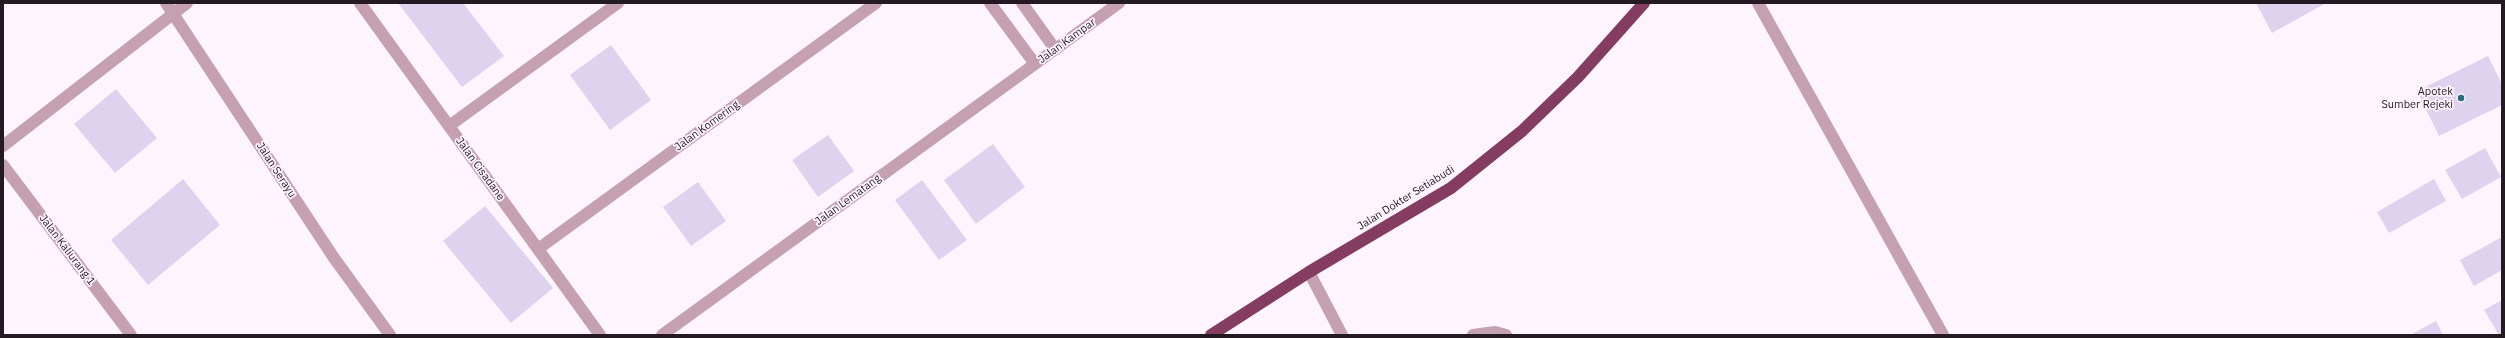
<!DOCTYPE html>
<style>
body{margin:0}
#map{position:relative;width:2505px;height:338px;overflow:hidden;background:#fef4fd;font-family:"IBM Plex Sans",sans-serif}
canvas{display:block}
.frame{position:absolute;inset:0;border:4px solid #231a22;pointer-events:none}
</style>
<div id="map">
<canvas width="2505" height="338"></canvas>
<div class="frame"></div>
</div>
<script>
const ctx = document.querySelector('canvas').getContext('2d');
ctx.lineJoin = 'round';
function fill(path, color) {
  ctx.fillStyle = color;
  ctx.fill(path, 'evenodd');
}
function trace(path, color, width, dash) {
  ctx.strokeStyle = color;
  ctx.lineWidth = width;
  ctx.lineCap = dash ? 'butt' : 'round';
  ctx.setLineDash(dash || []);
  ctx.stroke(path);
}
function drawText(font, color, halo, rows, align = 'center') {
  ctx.font = font + ' "IBM Plex Sans",sans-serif';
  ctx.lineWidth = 3.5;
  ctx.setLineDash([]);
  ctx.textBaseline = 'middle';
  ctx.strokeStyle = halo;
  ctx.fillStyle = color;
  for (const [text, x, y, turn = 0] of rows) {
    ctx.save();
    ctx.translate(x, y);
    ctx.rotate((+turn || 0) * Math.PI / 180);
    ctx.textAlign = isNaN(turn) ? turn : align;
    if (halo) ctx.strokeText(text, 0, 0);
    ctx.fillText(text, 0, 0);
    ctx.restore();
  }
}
const building = new Path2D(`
 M398 3H463L504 56 462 87Z
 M2256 3H2326L2272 33Z
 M611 45 651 100 610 130 570 75Z
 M2488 56 2502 84V105L2439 136 2417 91Z
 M116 89 157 138 115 173 74 124Z
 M828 135 854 171 818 197 792 160Z
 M993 144 1025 187 976 224 944 180Z
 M2485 148 2501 177 2462 199 2445 170Z
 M183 179 220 225 148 285 111 240Z
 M2434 179 2446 201 2389 233 2377 212Z
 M922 180 967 240 939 260 895 200Z
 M698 182 726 221 691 246 663 207Z
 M485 206 553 288 511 323 443 241Z
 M2502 237V270L2474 286 2460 260Z
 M2502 300V333L2499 335 2484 310Z
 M2436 321 2443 335H2410Z`);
const minor = new Path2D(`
 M166 3 334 258 390 335
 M360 3 600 335
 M990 3 1035 64
 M1022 3 1055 49
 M1758 3 1943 335
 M449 126 618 3
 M3 146 187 3
 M3 165 131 335
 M538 249 876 3
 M1309 272 1342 335
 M662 335 1119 3
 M1473 335 1495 332 1506 335`);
const highway = new Path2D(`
 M1211 335 1309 272 1451 188 1522 131 1578 77 1644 3`);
const markers = [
 [2461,98,4,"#276e7b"]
];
const streetNames = [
 ["Jalan Kampar",1067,41,-36],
 ["Jalan Komering",707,126,-36],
 ["Jalan Cisadane",480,169,54],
 ["Jalan Serayu",276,170,57],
 ["Jalan Dokter Setiabudi",1406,198,-32],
 ["Jalan Lematang",848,200,-36],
 ["Jalan Kaliurang 1",67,250,53]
];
const poiNames = [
 ["Apotek",2453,92],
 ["Sumber Rejeki",2453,105]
];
fill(building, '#ded3ee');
trace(minor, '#c5a0b1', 12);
trace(highway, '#843c61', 12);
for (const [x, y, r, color] of markers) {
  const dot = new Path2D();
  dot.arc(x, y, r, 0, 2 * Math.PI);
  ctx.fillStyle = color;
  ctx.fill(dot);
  trace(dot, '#fef4fd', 1.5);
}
drawText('11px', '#231a22', '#fef4fd', streetNames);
drawText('11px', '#231a22', '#fef4fd', poiNames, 'right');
</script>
